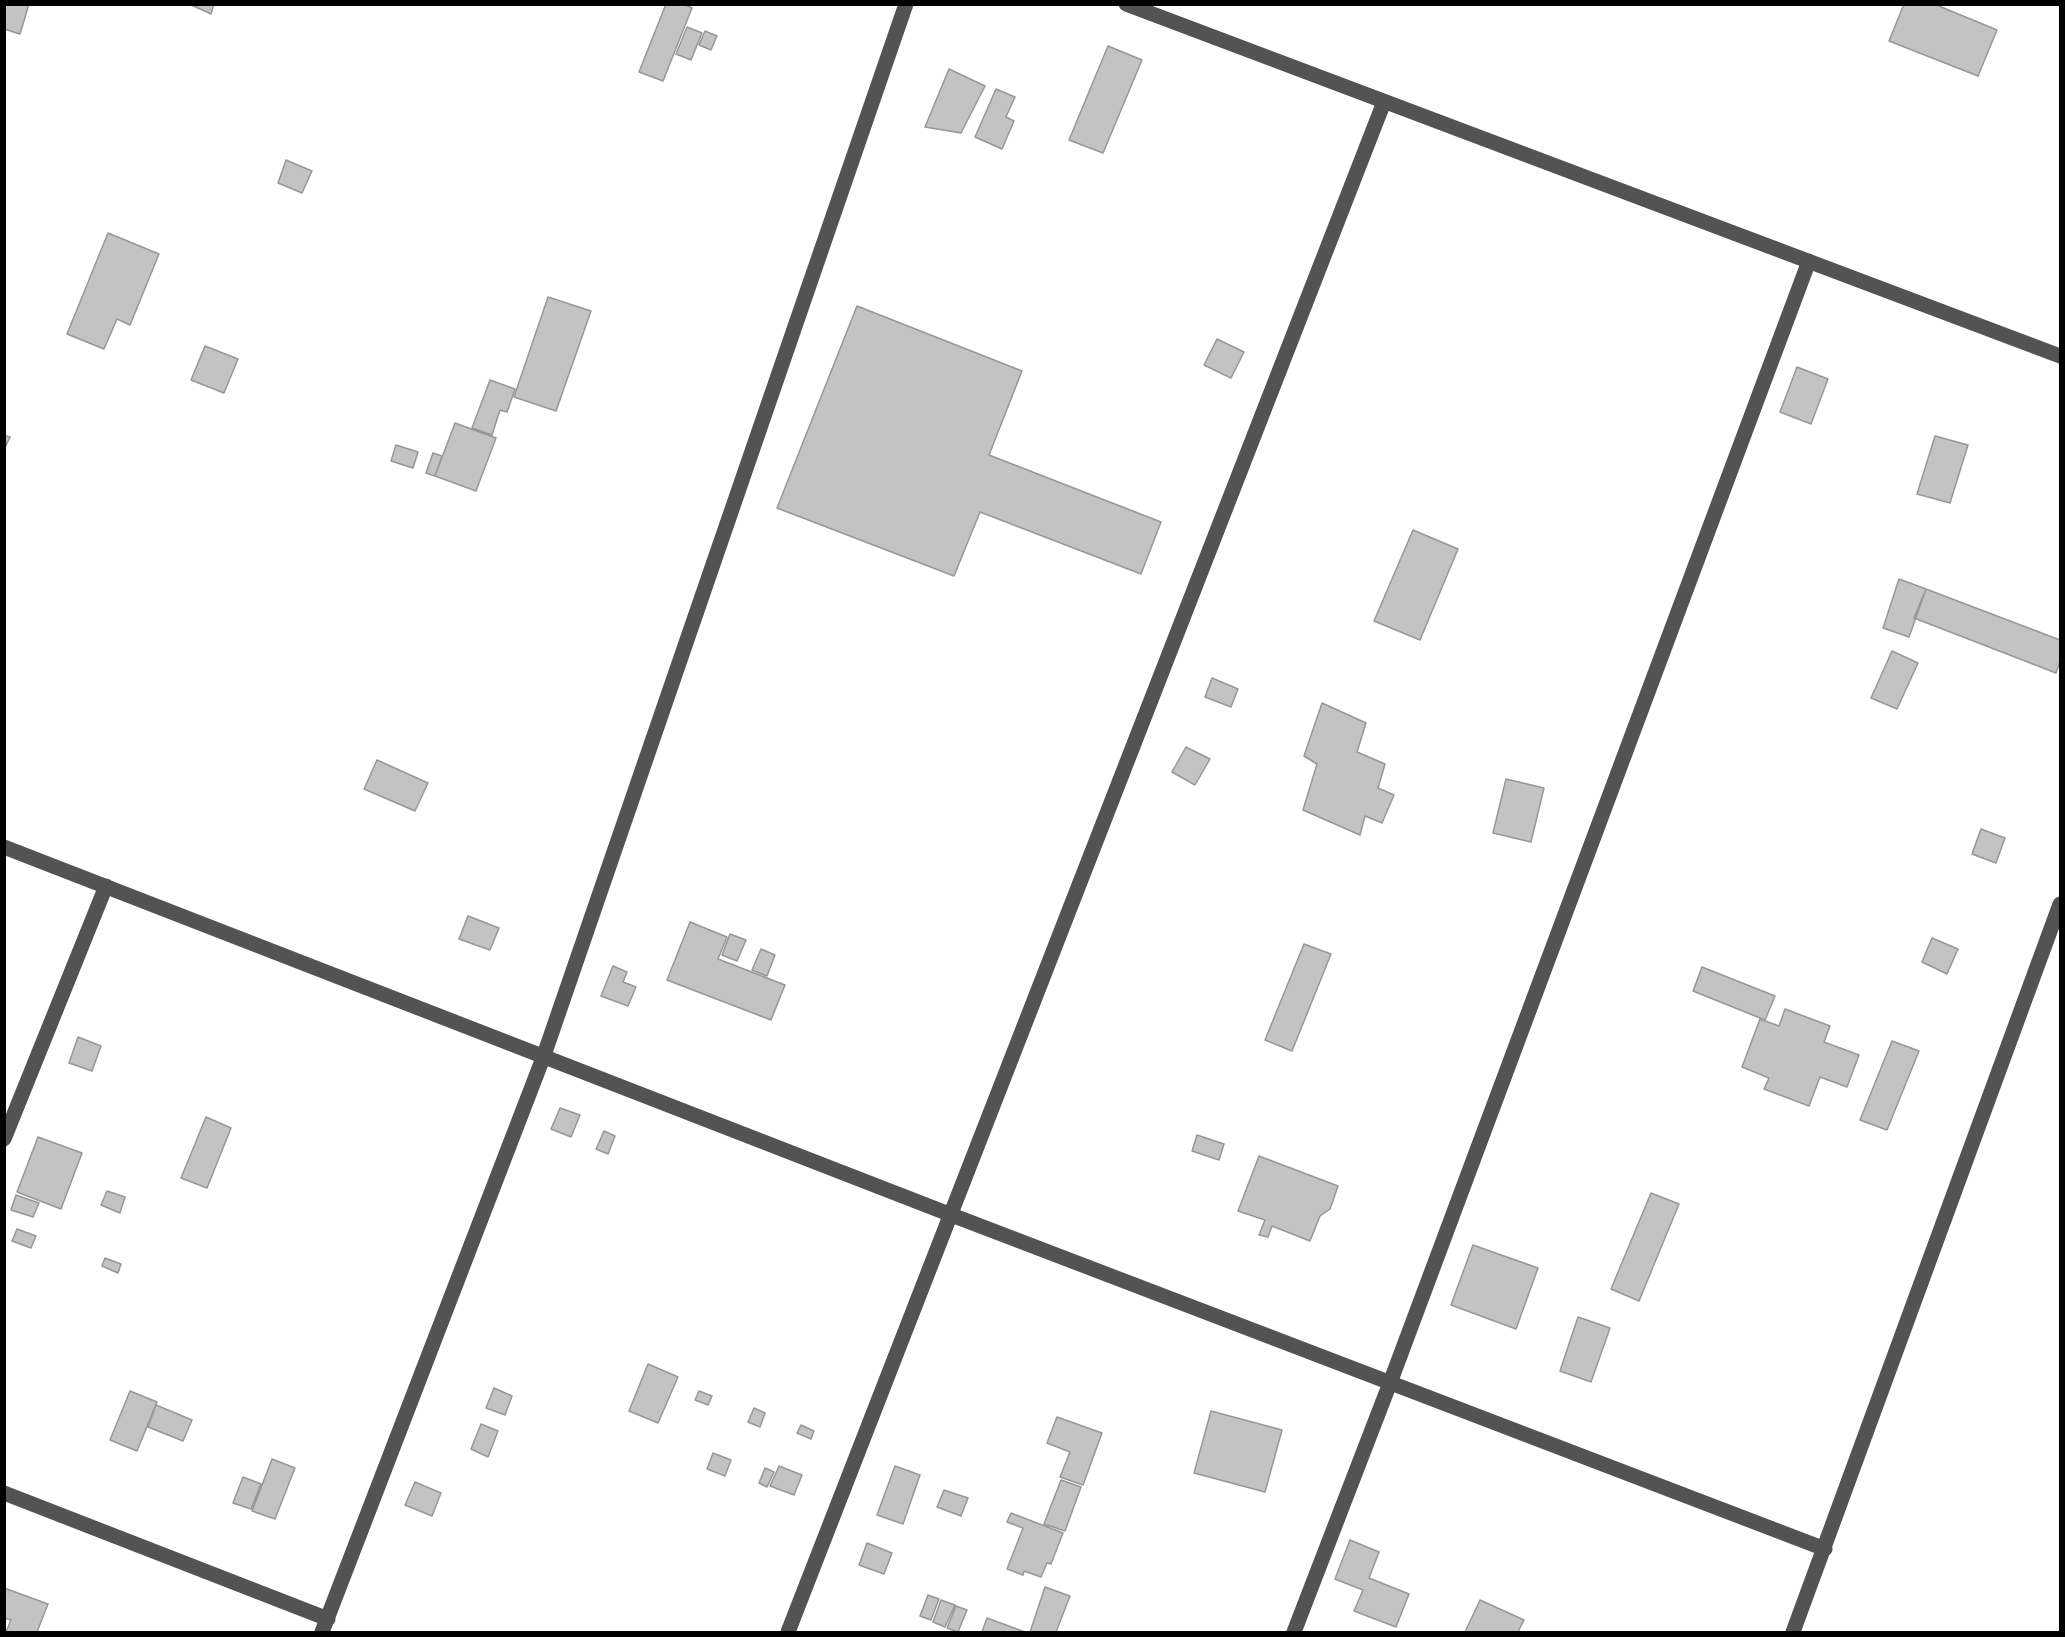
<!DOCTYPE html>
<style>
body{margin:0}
#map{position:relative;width:2065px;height:1637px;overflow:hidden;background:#fff;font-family:Montserrat,sans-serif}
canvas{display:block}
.frame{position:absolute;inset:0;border:6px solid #000;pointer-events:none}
</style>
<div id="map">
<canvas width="2065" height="1637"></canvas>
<div class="frame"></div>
</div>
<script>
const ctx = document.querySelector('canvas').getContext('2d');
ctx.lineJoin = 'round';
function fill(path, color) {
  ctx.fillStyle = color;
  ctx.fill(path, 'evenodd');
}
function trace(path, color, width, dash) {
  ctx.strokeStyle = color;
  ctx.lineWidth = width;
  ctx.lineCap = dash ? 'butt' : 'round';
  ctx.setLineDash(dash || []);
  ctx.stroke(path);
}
const building = new Path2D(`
 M4 4H29L20 34 4 29Z
 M189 4H214L211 14Z
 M666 4H683L692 8 663 81 639 72Z
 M1904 4H1934L1997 30 1978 76 1889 41Z
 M687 27 702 33 691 60 676 54Z
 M705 31 717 36 711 50 699 45Z
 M1108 46 1142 60 1103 153 1069 140Z
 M949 69 985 86 961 133 925 127Z
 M996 89 1015 97 1006 117 1014 121 1002 149 975 137Z
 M286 160 312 171 302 193 278 183Z
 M108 233 159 254 130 325 117 319 104 349 67 334Z
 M548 297 591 311 556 411 514 397Z
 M857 306 1022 371 989 455 1161 522 1141 574 980 512 954 576 777 508Z
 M1217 339 1244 352 1231 378 1204 365Z
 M205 346 238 359 224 393 191 380Z
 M1797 367 1828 379 1811 424 1780 412Z
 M490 380 515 389 507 412 500 410 492 435 472 428Z
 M455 423 496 438 476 491 435 476Z
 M4 435 10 437 4 450Z
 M1935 436 1968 445 1950 503 1917 494Z
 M396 445 418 452 413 468 391 461Z
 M433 453 442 456 435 476 426 473Z
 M1413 530 1458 549 1420 640 1374 621Z
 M1899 579 1926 589 1909 637 1883 628Z
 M1926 589 2060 640V661L2056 673 1914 618Z
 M1892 651 1918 663 1897 709 1871 698Z
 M1212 678 1238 689 1231 707 1205 697Z
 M1322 703 1366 723 1357 752 1385 764 1378 788 1394 795 1382 823 1365 816 1360 835 1303 810 1317 764 1304 756Z
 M1186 747 1210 759 1195 785 1172 772Z
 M377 760 428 783 415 811 364 789Z
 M1506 779 1544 788 1531 842 1493 833Z
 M1981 829 2005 838 1996 863 1972 854Z
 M468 916 499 928 490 950 459 939Z
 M690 922 727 937 718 959 785 985 771 1020 667 980Z
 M730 934 746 940 737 961 722 955Z
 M1932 938 1958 949 1947 974 1922 962Z
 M1304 944 1331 954 1292 1051 1265 1040Z
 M761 949 775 955 767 976 752 970Z
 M613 966 627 972 623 982 636 987 628 1006 601 996Z
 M1702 967 1775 996 1765 1020 1693 991Z
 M1785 1009 1830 1026 1824 1042 1859 1055 1847 1087 1820 1077 1809 1106 1764 1089 1769 1078 1742 1067 1760 1019 1779 1026Z
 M78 1037 101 1046 92 1071 69 1063Z
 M1892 1041 1919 1051 1887 1130 1860 1120Z
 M560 1108 580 1115 571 1137 551 1129Z
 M206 1117 231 1128 207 1188 181 1178Z
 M604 1131 615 1136 608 1154 596 1149Z
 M1197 1135 1224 1144 1219 1160 1192 1151Z
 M38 1137 82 1153 61 1209 17 1192Z
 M1259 1156 1338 1186 1330 1209 1320 1216 1310 1241 1272 1226 1268 1237 1259 1235 1265 1220 1238 1211Z
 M107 1191 125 1197 120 1213 101 1205Z
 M1651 1193 1679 1204 1639 1301 1611 1289Z
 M16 1195 39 1203 33 1217 11 1210Z
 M17 1229 36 1236 31 1248 12 1241Z
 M1473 1245 1538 1268 1516 1329 1451 1305Z
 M105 1258 121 1264 118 1273 102 1266Z
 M1578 1317 1610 1328 1591 1382 1560 1371Z
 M648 1364 678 1377 658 1423 629 1411Z
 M494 1388 512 1396 505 1415 486 1408Z
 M130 1391 157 1402 137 1451 110 1440Z
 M699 1391 712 1396 708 1405 695 1400Z
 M156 1405 192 1420 183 1441 148 1427Z
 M754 1408 765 1413 760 1427 748 1422Z
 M1211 1411 1282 1430 1265 1492 1194 1473Z
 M1057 1417 1102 1433 1083 1485 1060 1477 1070 1452 1047 1443Z
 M481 1424 498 1431 488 1457 471 1449Z
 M801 1425 814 1431 811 1439 797 1433Z
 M713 1453 731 1460 725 1476 707 1469Z
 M272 1459 295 1468 275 1519 252 1511Z
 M779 1466 802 1475 794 1495 770 1486Z
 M895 1466 920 1475 903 1524 877 1515Z
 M765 1468 774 1472 767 1487 759 1483Z
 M243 1477 261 1484 251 1509 233 1503Z
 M1061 1480 1081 1487 1065 1531 1044 1524Z
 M415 1482 441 1493 432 1516 405 1505Z
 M944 1490 968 1498 961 1516 937 1507Z
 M1011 1513 1063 1533 1051 1564 1047 1563 1041 1577 1024 1571 1023 1575 1007 1569 1023 1528 1007 1522Z
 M1350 1540 1379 1552 1369 1578 1409 1594 1396 1627 1354 1611 1363 1590 1335 1579Z
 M867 1543 892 1553 884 1574 859 1565Z
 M1045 1587 1070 1596 1056 1632H1030Z
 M4 1588 48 1604 37 1632H6L11 1620 4 1618Z
 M928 1595 939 1599 931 1620 920 1616Z
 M941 1600 955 1605 945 1627 933 1622Z
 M1480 1600 1524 1620 1518 1632H1465Z
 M956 1606 967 1610 958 1632 947 1628Z
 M987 1618 1025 1632H982Z`);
const minor = new Path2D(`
 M1126 4 2060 356
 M4 847 949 1214 1825 1549
 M4 1139 106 886
 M4 1493 328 1619
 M322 1632 543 1058 906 4
 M788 1632 1384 102
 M1294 1632 1390 1383 1809 261
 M1793 1632 2060 904`);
fill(building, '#c3c3c3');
trace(building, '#979797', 1.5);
trace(minor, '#535353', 15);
</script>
